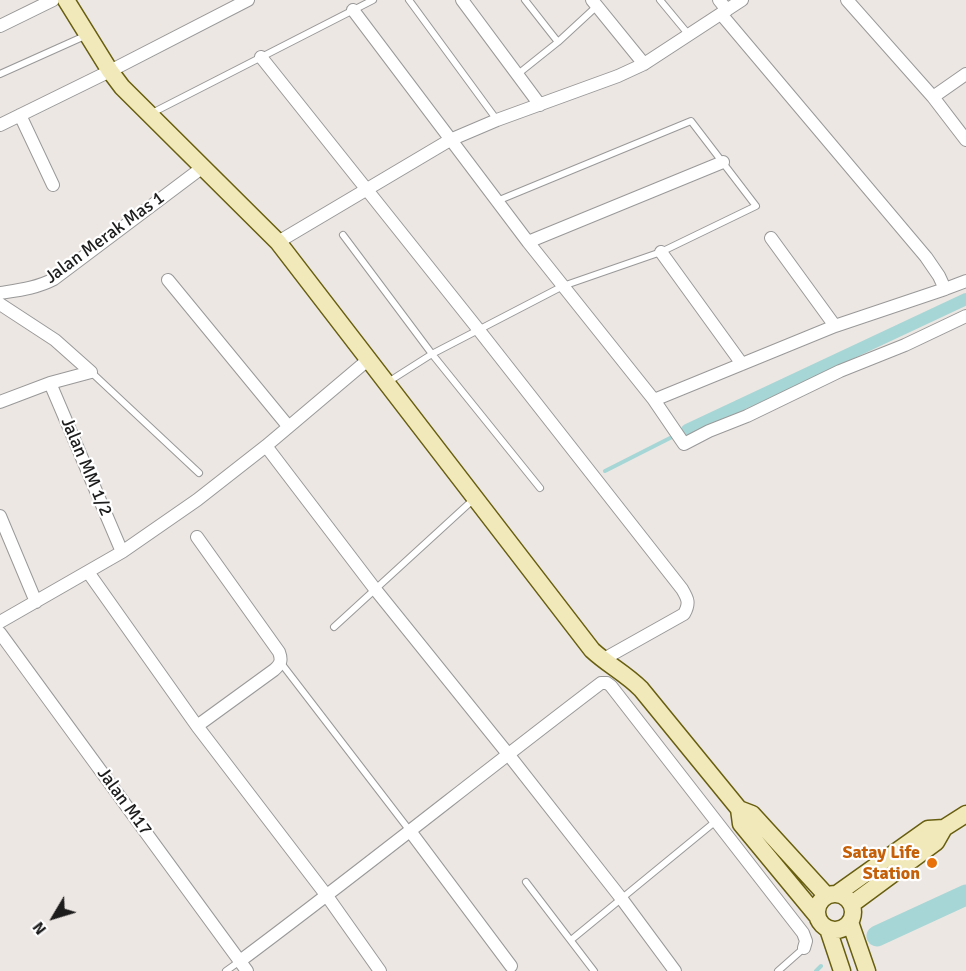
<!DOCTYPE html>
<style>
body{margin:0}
#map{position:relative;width:966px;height:971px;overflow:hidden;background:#ede7e3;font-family:Signika,sans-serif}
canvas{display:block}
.north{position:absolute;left:24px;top:887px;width:60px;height:60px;-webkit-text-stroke:4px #fff;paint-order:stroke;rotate:232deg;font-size:16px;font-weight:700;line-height:24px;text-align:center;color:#1c1c1c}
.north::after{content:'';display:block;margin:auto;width:21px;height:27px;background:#1c1c1c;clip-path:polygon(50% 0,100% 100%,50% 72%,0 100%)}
</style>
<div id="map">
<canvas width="966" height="971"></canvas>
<div class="north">N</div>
</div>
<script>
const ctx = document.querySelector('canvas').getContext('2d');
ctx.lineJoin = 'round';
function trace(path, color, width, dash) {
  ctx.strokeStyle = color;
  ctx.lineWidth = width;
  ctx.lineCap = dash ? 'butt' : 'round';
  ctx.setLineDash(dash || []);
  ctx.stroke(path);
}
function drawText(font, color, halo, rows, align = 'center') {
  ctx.font = font + ' Signika,sans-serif';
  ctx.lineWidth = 4.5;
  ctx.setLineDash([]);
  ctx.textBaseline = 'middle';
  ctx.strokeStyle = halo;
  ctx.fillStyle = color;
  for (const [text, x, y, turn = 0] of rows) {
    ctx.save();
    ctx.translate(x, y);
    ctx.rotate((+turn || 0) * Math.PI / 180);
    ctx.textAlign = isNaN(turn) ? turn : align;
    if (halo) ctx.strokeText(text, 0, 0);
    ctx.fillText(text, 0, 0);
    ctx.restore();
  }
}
const stream = new Path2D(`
 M605 471 672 437
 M816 971 821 966`);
const canal = new Path2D(`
 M687 430 966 299`);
const river = new Path2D(`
 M877 936 966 895`);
const lane = new Path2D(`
 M409 0 497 120
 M525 0 558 42
 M660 0 689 35
 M0 74 87 35
 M518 74 558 42 597 6
 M152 113 373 0
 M343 235 432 354 540 488
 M91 372 199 473
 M388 382 432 354 563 286 661 252 756 206 691 121 497 201
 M334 627 475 498
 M281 663 410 831
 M526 882 594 971
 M571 940 716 821
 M226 971 240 961
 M778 971 804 948`);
const street = new Path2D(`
 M462 0 540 105
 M592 0 644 64
 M719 0 727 10
 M847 0 933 97 966 140
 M353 10 528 242 654 400 684 444 709 431 747 416 840 371 905 345 966 316
 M721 14 926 257 939 276 945 289 835 326
 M0 26 53 0
 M261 57 478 329 682 589C688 599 690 603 684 614L602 660
 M933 97 966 74
 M20 115 53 185
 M0 125 110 71 248 0
 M278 242 450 140 497 120 618 76 644 64 742 0
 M528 242 723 162
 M661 252 742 364
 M168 280 288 426
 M945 289 966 281
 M0 293C19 290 37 288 54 279L203 167
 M0 304 55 340 91 372
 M50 383 122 552
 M654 400 835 326 771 238
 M0 402 50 383 91 372
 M266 446 375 589 508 754 621 898 675 971
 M0 516 36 602
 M88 572 197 726 274 670C281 664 282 660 279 652L197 537
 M0 622 122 552 197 500 266 446 369 359
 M0 633 247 971
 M197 726 327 896 380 971
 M410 831 511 966
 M240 961C362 870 480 775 601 683H607L611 686 803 933 806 941 804 948`);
const secondary = new Path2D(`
 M66 0 110 71 122 87 278 242 592 650C608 665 625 673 641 689L739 809 741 824 817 916
 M739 809 752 814 826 895
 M838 893 928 829 944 828
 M817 912a18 18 0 1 1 36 0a18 18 0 1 1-36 0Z
 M852 904 936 842 944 828 966 814
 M850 922 867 971
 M828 929 842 971`);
const markers = [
 [932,863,6,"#e8710a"]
];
const streetNames = [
 ["Jalan Merak Mas 1",105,238,-36],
 ["Jalan MM 1/2",86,467,67],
 ["Jalan M17",124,802,54]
];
const foodNames = [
 ["Satay Life",920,853],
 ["Station",920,874]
];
trace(stream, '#a7d6d6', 4);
trace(canal, '#a7d6d6', 12);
trace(river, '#a7d6d6', 21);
trace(lane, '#999', 8);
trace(street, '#999', 14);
trace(secondary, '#675e0f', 19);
trace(lane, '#fff', 6);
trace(street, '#fff', 12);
trace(secondary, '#f2e9bb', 16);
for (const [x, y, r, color] of markers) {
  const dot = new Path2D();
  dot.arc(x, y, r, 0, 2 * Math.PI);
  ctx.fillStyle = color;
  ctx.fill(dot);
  trace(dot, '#fff', 2);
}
drawText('18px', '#1c1c1c', '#fff', streetNames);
drawText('bold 18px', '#c56008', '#fff', foodNames, 'right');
</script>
